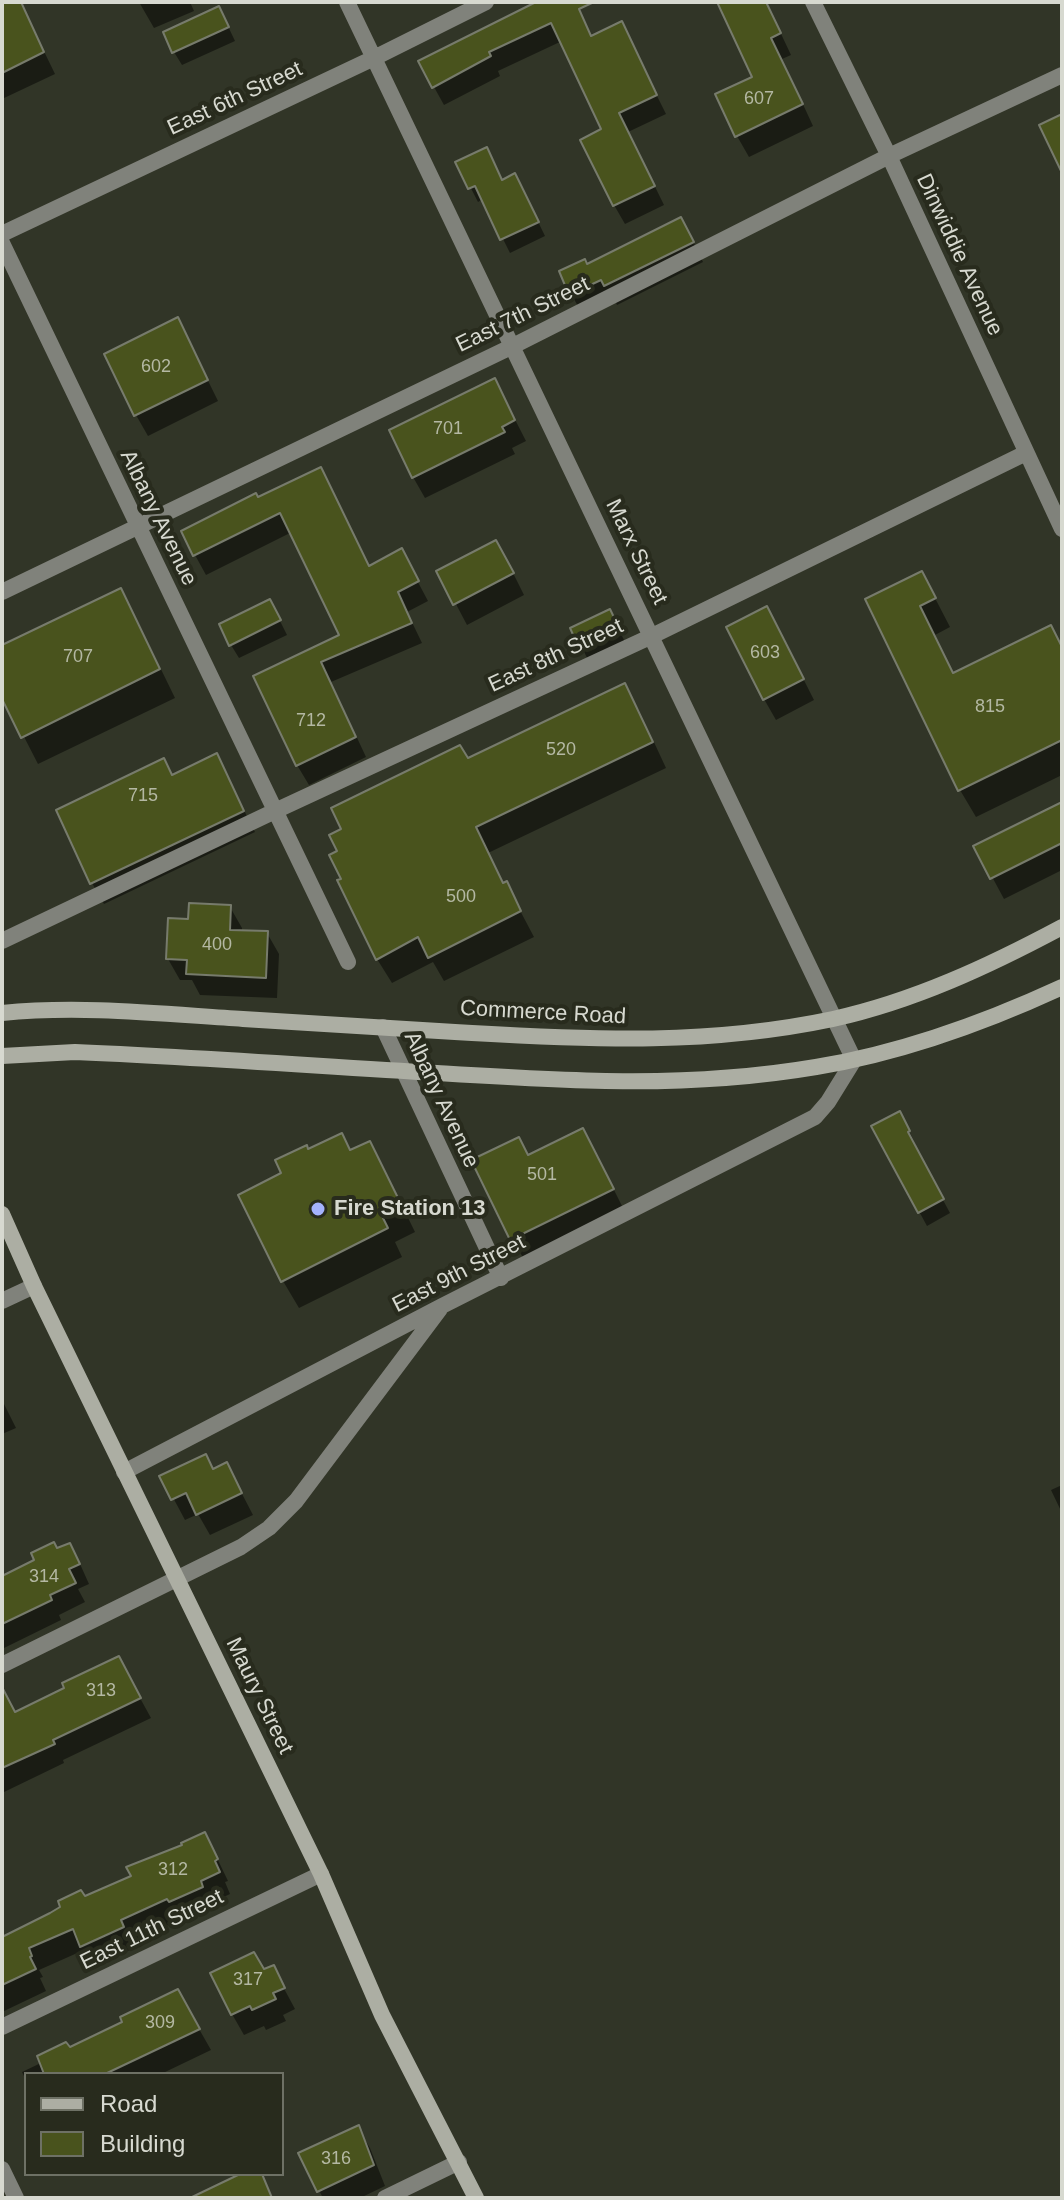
<!DOCTYPE html>
<style>
body{margin:0}
#map{position:relative;width:1064px;height:2200px;overflow:hidden;background:#313527;font-family:Arial,sans-serif}
canvas{display:block}
.frame{position:absolute;inset:0;border:4px solid #d7d9d0;pointer-events:none}
.legend{position:absolute;left:24px;top:2072px;width:260px;height:104px;box-sizing:border-box;background:#282b1d;border:2px solid #6e7165;margin:0;padding:10px 14px;list-style:none;font-size:24px;color:#d7d9d0}
.legend li{display:flex;align-items:center;gap:16px;height:40px}
.legend b{width:40px;border:2px solid #6e7165}
</style>
<div id="map">
<canvas width="1064" height="2200"></canvas>
<div class="frame"></div>
<ul class="legend">
<li><b style="height:10px;background:#acaea3"></b>Road</li>
<li><b style="height:22px;background:#49531d"></b>Building</li>
</ul>
</div>
<script>
const ctx = document.querySelector('canvas').getContext('2d');
ctx.lineJoin = 'round';
function fill(path, color) {
  ctx.fillStyle = color;
  ctx.fill(path, 'evenodd');
}
function trace(path, color, width, dash) {
  ctx.strokeStyle = color;
  ctx.lineWidth = width;
  ctx.lineCap = dash ? 'butt' : 'round';
  ctx.setLineDash(dash || []);
  ctx.stroke(path);
}
function drawText(font, color, halo, rows, align = 'center') {
  ctx.font = font + ' Arial,sans-serif';
  ctx.lineWidth = 8;
  ctx.setLineDash([]);
  ctx.textBaseline = 'middle';
  ctx.strokeStyle = halo;
  ctx.fillStyle = color;
  for (const [text, x, y, turn = 0] of rows) {
    ctx.save();
    ctx.translate(x, y);
    ctx.rotate((+turn || 0) * Math.PI / 180);
    ctx.textAlign = isNaN(turn) ? turn : align;
    if (halo) ctx.strokeText(text, 0, 0);
    ctx.fillText(text, 0, 0);
    ctx.restore();
  }
}
const shadow = new Path2D(`
 M2 2H20L55 74 2 99Z
 M139 2H190L194 11 154 28Z
 M542 2H575L592 37 621 24 666 114 628 132 664 205 625 224 614 205 604 130 562 41 498 71 500 76 444 105 434 87Z
 M719 2H766L791 55 782 59 813 126 749 157 737 136 755 78Z
 M226 22 235 41 182 65 174 52Z
 M458 163 522 189 545 236 510 253 483 199 478 202Z
 M692 239 703 262 617 305 614 298 582 313 571 294 587 266Z
 M178 320 218 401 148 436 136 415Z
 M506 402 526 441 512 448 515 454 425 498 413 477Z
 M320 469 369 568 412 571 428 601 407 612 422 643 331 682 366 757 309 785 297 765 256 677 342 636 292 532 206 575 195 555 257 500Z
 M508 563 524 595 467 625 439 572Z
 M922 573 950 627 935 635 954 675 1062 648V775L976 817 960 790 868 600Z
 M120 590 136 618 175 698 38 764 2 694V648Z
 M277 615 287 635 239 658 231 645Z
 M617 626 625 642 589 662 573 629Z
 M778 629 814 700 776 720 764 699Z
 M624 685 639 710 666 768 488 853 504 885 506 884 534 937 444 981 433 962 392 983 377 959 467 761Z
 M216 755 255 832 104 904 92 883 59 811 172 777Z
 M1062 804V870L1004 899 976 847Z
 M230 907 242 928V932L267 933 279 954 277 998 200 995 192 980H180L168 959 190 921Z
 M873 1127H907L916 1145 914 1146 950 1213 927 1226Z
 M308 1152H351L385 1171 415 1232 395 1242 402 1257 299 1308 283 1281 284 1174Z
 M529 1157 598 1158 628 1218 528 1266 512 1239Z
 M2 1400 16 1428 2 1434Z
 M227 1465 253 1515 210 1535 198 1514 185 1520 162 1477 213 1471Z
 M1062 1485V1513L1051 1490Z
 M57 1551 80 1564 89 1584 78 1589 85 1602 59 1615 61 1620 2 1649V1578Z
 M129 1678 151 1718 63 1760 64 1763 2 1793V1713L15 1714Z
 M216 1856 228 1881 225 1882 230 1894 211 1903 214 1909 183 1922 181 1919 131 1942 134 1948 94 1967 84 1950 39 1970 43 1977 40 1978 46 1991 2 2012V1939L84 1898Z
 M273 1968 295 2009 283 2015 286 2021 266 2030 264 2026 244 2035 232 2014 263 1972Z
 M178 1992 211 2050 161 2074H26V2080L22 2072 125 2023Z
 M358 2128 370 2148 385 2186 360 2198H323L300 2154Z`);
const building = new Path2D(`
 M2 2H21L44 52 2 73Z
 M536 2H594L579 9 591 36 622 21 657 95 619 113 655 186 613 206 580 140 601 129 551 23 489 52 491 56 432 88 418 61Z
 M717 2H766L781 33 771 38 803 104 735 137 715 94 752 77Z
 M219 6 229 27 172 53 163 32Z
 M1062 114V173L1039 125Z
 M487 147 502 180 515 173 539 222 500 240 475 186 468 189 455 162Z
 M681 217 694 242 604 286 601 280 569 295 559 271 585 259 587 264Z
 M178 317 208 380 134 416 104 354Z
 M495 378 515 420 502 427 505 432 412 478 389 430Z
 M321 467 369 566 402 548 419 581 398 592 412 623 321 662 356 737 296 766 253 676 339 635 280 513 193 556 181 531 256 493 258 497Z
 M496 540 514 573 453 605 436 571Z
 M922 571 936 598 920 606 953 673 1051 625 1062 647V740L958 791 865 599Z
 M121 588 160 669 21 738 2 699V645Z
 M270 599 281 620 229 646 219 624Z
 M767 606 804 679 763 700 726 627Z
 M610 609 619 628 595 638 597 642 580 650 570 628Z
 M625 683 653 742 476 827 503 883 507 881 521 911 428 958 418 937 376 960 337 880 341 879 329 855 337 851 329 835 341 829 331 808 460 745 468 758Z
 M217 753 244 811 90 884 56 810 164 758 172 775Z
 M1062 802V843L990 879 973 846Z
 M189 903 231 905 230 930 268 931 266 978 186 974 187 960 166 959 168 918 188 919Z
 M900 1111 910 1131 908 1132 944 1199 918 1213 871 1126Z
 M583 1128 614 1189 510 1240 471 1160 519 1137 528 1155Z
 M342 1133 350 1150 370 1141 401 1204 381 1214 388 1228 281 1282 238 1195 281 1173 275 1160 307 1145 308 1149Z
 M206 1454 213 1469 227 1462 242 1493 196 1515 186 1493 171 1500 159 1476Z
 M54 1542 57 1548 70 1543 80 1564 69 1569 76 1583 50 1595 52 1600 2 1624V1576L34 1560 31 1553Z
 M119 1656 141 1698 53 1740 55 1744 2 1768V1687L15 1712 64 1688 62 1683Z
 M205 1832 218 1859 215 1861 220 1872 201 1881 203 1887 169 1902 167 1899 121 1920 124 1927 80 1947 73 1929 29 1948 32 1956 30 1957 36 1969 2 1985V1937L50 1913 60 1907 58 1901 81 1890 85 1896 131 1876 126 1867 182 1845 181 1843Z
 M254 1952 264 1969 274 1965 285 1988 273 1993 276 1999 252 2010 250 2006 231 2015 210 1973Z
 M178 1989 200 2029 105 2074H44L37 2056 66 2042 70 2047 122 2022 120 2017Z
 M359 2125 374 2165 317 2192 298 2153Z
 M240 2174H262L272 2198H190Z`);
const street = new Path2D(`
 M813 2 889 156 1062 529
 M2 234 374 58 486 2
 M2 243 348 962
 M2 592 513 346 889 156 1062 75
 M2 941 275 811 652 636 1026 453
 M383 1027 501 1278
 M2 1301 34 1286
 M124 1472 442 1306 815 1117 828 1102 854 1060 347 2
 M2 1665 241 1547 269 1528 296 1501 440 1309
 M2 2027 321 1874
 M2 2169 16 2198
 M385 2198 459 2162`);
const secondary = new Path2D(`
 M2 1013C82 1005 163 1014 243 1019 320 1024 396 1028 472 1033 596 1040 710 1045 833 1019 914 1001 989 966 1062 927
 M2 1056 75 1052C196 1057 316 1066 437 1073 567 1081 686 1089 816 1067 901 1053 984 1023 1062 987
 M2 1214 34 1286 321 1874 382 2015 476 2198`);
const markers = [
 [318,1209,8,"#a4b2fc"]
];
const numberNames = [
 ["607",759,99],
 ["602",156,367],
 ["701",448,429],
 ["603",765,653],
 ["707",78,657],
 ["815",990,707],
 ["712",311,721],
 ["520",561,750],
 ["715",143,796],
 ["500",461,897],
 ["400",217,945],
 ["501",542,1175],
 ["314",44,1577],
 ["313",101,1691],
 ["312",173,1870],
 ["317",248,1980],
 ["309",160,2023],
 ["316",336,2159]
];
const streetNames = [
 ["East 6th Street",235,99,-25],
 ["Dinwiddie Avenue",959,255,65],
 ["East 7th Street",523,315,-26],
 ["Albany Avenue",158,518,64],
 ["Marx Street",636,552,64],
 ["East 8th Street",556,656,-25],
 ["Commerce Road",543,1013,3],
 ["Albany Avenue",441,1100,65],
 ["East 9th Street",459,1274,-27],
 ["Maury Street",259,1696,64],
 ["East 11th Street",152,1930,-26]
];
const poiNames = [
 ["Fire Station 13",334,1209]
];
fill(shadow, '#0007');
fill(building, '#49531d');
trace(building, '#777b6c', 2);
trace(street, '#80827b', 16);
trace(secondary, '#acaea3', 16);
for (const [x, y, r, color] of markers) {
  const dot = new Path2D();
  dot.arc(x, y, r, 0, 2 * Math.PI);
  ctx.fillStyle = color;
  ctx.fill(dot);
  trace(dot, '#282b1d', 3);
}
drawText('18px', '#b4b8a3', null, numberNames);
drawText('22px', '#d7d9d0', '#282b1d', streetNames);
drawText('bold 22px', '#d7d9d0', '#282b1d', poiNames, 'left');
</script>
